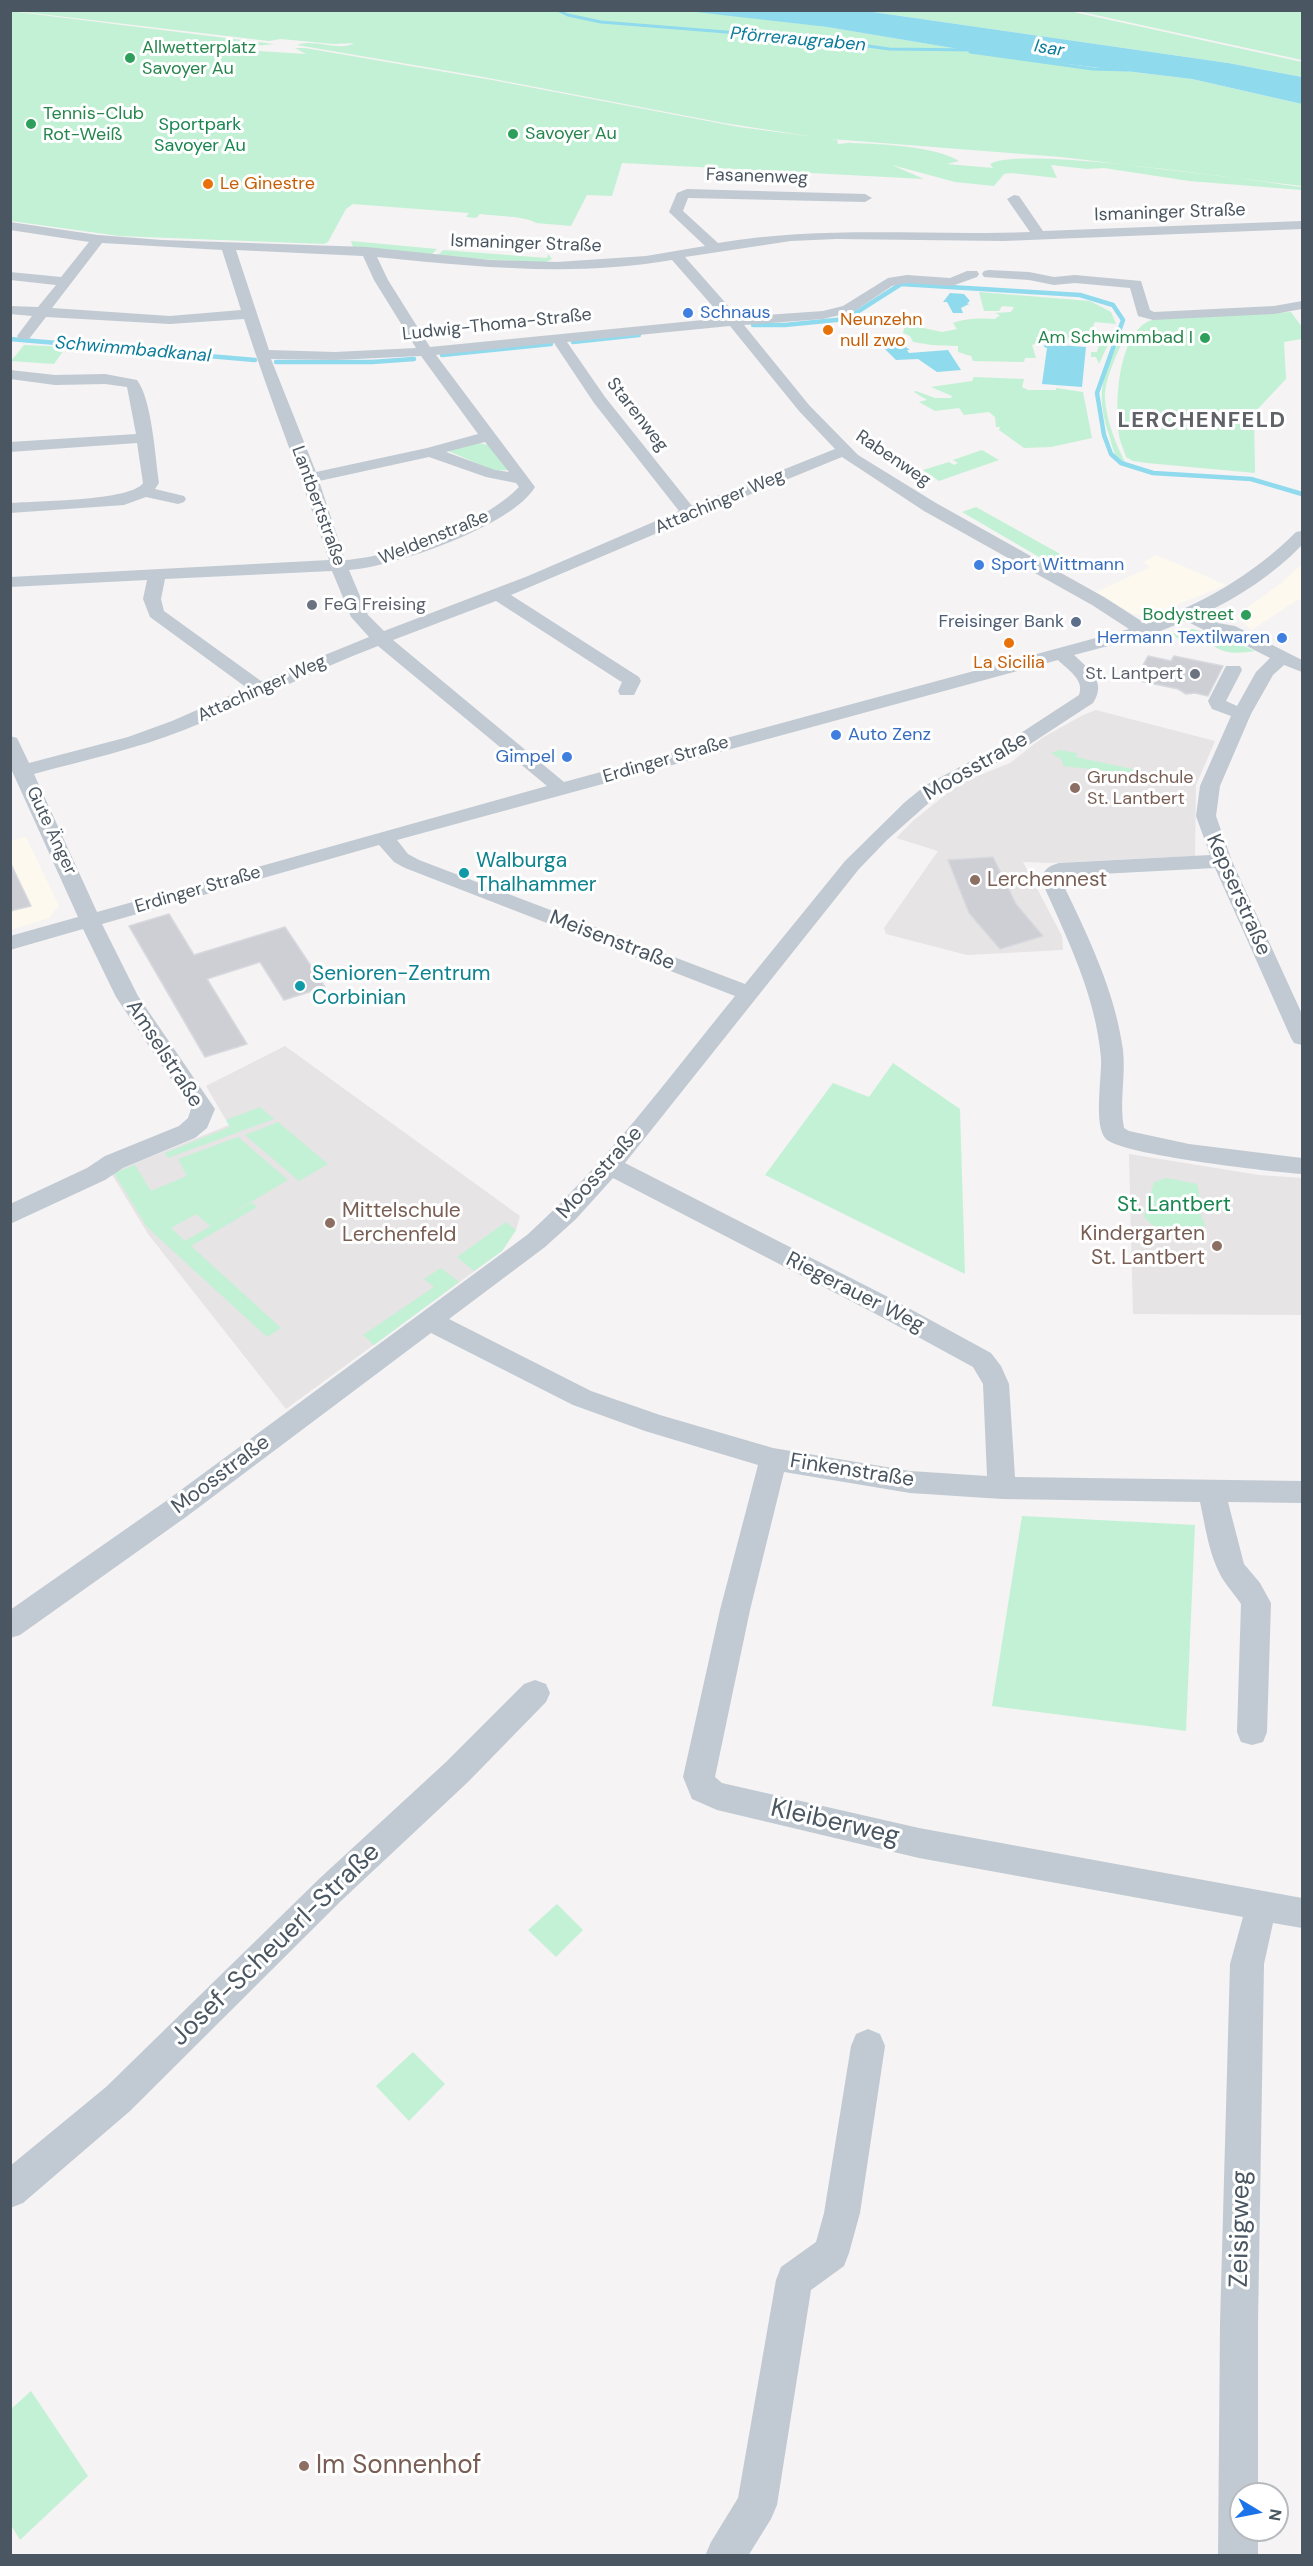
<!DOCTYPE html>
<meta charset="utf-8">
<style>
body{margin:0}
#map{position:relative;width:1313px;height:2566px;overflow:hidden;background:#f5f3f3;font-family:"DM Sans",sans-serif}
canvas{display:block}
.frame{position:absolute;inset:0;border:12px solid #4a5661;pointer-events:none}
.north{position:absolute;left:1229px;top:2482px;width:60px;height:60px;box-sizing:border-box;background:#fff;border:2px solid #b7bbc0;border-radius:50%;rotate:100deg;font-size:16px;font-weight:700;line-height:24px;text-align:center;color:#4a5661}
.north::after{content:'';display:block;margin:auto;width:21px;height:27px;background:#1a73e8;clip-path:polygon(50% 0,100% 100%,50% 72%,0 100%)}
</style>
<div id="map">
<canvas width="1313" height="2566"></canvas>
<div class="frame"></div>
<div class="north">N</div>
</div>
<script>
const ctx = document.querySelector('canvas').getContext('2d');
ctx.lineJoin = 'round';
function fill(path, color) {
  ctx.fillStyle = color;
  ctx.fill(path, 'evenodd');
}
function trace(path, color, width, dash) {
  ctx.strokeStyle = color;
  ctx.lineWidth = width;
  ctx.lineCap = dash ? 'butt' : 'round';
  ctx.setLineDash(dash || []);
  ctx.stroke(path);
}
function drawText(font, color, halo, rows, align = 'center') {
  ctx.font = font + ' "DM Sans",sans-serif';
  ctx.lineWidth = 6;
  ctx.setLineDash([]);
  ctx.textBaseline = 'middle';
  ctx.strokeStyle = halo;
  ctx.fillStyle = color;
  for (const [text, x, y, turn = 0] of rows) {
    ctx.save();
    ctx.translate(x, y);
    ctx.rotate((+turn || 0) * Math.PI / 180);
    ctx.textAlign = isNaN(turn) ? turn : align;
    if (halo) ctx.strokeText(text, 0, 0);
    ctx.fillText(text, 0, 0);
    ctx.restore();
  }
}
const commercial = new Path2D(`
 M1156 555 1192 570 1226 585 1166 609 1140 615 1133 614 1096 592 1150 567 1144 562Z
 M1302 564V601L1297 600 1252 630 1236 616 1280 584Z
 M26 837 59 906 49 918 11 930 10 841Z`);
const education = new Path2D(`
 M1096 710 1215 741 1196 785 1195 856 1053 863 1023 862 1062 936 1063 950 967 955 886 934 884 928 938 851 896 838 914 820 950 791 968 780 1010 763 1042 738 1083 715Z
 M285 1046 520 1216 516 1230 502 1251 286 1409 148 1234 111 1173 229 1125 206 1086Z
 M1129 1154 1259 1175 1302 1178V1315L1133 1314Z`);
const green = new Path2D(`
 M687 10 827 27 1000 56 1192 79 1302 104V186L1061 157 831 139 837 140 838 144C843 144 847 142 852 143 882 144 934 146 959 161L947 164 993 168 990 164C1020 145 1253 181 1302 187V190L1189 181 1104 168 1087 169 1051 165 1057 178 1011 173 1004 174 994 186 955 182 892 165 924 179 622 163 612 196 587 195 571 226 536 223C527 216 493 216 480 214L476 218 466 217 469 213 353 204 346 209 328 242 324 244 119 236 11 221 10 11 274 44 227 49 306 54 295 48H305L492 80 739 127 815 137 724 123 478 76 297 45C314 38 340 52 354 43L334 44 281 39 269 41 15 11Z
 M866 11H1069L1302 62V77L1228 63Z
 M1077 11H1302V60Z
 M351 241 437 249 431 255 353 247Z
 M443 250 547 258 548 254 552 259 544 263 437 256Z
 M979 292 1090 301 1111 312 1116 324 1095 322 1088 336 1110 340 1099 364 1096 357H1091V352H1097L1099 345 1088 344V341L1072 340V343H1069V340L1049 338V331H1045L1044 338 1036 337 1038 343 1032 345 1036 358H1025L1024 362 973 361 971 356 958 352V346L932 345 913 342 910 336 903 333 905 324 942 332 957 329 953 323C968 318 979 318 995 319L1000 315 995 313 1011 312 1014 307 1002 306 999 311H984Z
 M1291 312 1302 327V339L1284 342 1286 379 1254 413 1255 473 1147 463 1133 461 1126 457C1124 450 1120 442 1119 435 1115 405 1117 339 1147 322 1152 319 1159 319 1165 318Z
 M1123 332H1127C1119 350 1104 379 1105 398 1106 420 1116 445 1126 464 1115 461 1113 449 1110 438 1094 391 1103 375 1123 332Z
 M24 345 66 347 54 364 11 361Z
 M974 377 1024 379 1022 387 1028 390H1056V388L1083 392 1092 438 1051 447 1024 448 999 430 1000 427H996L995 417 989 412 964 415 959 408 935 411 919 402 927 400 914 392 916 391 935 398H951L952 396 931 387 972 381Z
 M473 442 488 445 509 470 495 471 446 450Z
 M982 450 999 460 939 481 923 470 949 462 954 465 958 463 953 460Z
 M976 507 1078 564 1063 571 962 512Z
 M1193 629 1213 634C1201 651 1187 646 1172 634Z
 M1221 636 1255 651C1241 653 1226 655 1214 646Z
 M1060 750 1077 753 1076 757 1142 771 1132 776 1111 777 1108 771 1063 766 1062 760 1051 753Z
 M893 1063 960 1109 965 1274 765 1175 833 1083 869 1097Z
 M260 1107 274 1119 168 1158 165 1153 230 1127 226 1120Z
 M278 1122 328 1164 299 1181 245 1135Z
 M238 1137 288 1180 210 1226 196 1214 171 1228 185 1241 252 1202 257 1207 191 1246 281 1328 267 1337 147 1227 114 1173 135 1165 151 1191 187 1176 178 1159Z
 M1167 1178 1197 1184C1201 1198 1197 1212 1205 1224L1204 1231C1184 1234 1156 1235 1144 1216L1154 1182Z
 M506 1222 516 1230 502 1251 474 1271 457 1257Z
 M441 1268 459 1282 374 1345 363 1335 434 1287 424 1279Z
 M1022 1516 1195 1525 1186 1731 992 1706Z
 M557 1904 583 1930 556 1957 528 1930Z
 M413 2052 445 2084 409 2121 376 2086Z
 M31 2391 88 2476 20 2540 11 2525V2409Z`);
const water = new Path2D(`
 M687 11H866L1228 63 1302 77V104L1192 79 1000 56 827 27Z
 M950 293 964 294 970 301 967 303 969 304 961 308 963 313H953L947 302H943Z
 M888 340 897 341 910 350H907L909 353 948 350 961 370 937 372 918 359 896 360 885 349Z
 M1045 344 1086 347 1082 387 1042 384 1047 348 1044 347Z`);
const streamFar1 = new Path2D(`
 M557 10 568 15 601 22 826 40 889 49 974 50
 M970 52 1093 69 1128 70`);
const stream = new Path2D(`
 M753 325H785L846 319 901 284 1080 295 1113 305 1123 320 1097 393 1104 435 1111 454 1121 463 1153 473 1251 479 1302 494
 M10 339 255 360
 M573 342 639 335
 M442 355 551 344
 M276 362H372L414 359`);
const building = new Path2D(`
 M1148 656 1171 661 1174 656 1223 666 1208 696 1195 693 1186 694 1178 689 1135 680Z
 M993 857 1016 904 1043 936 1000 949 969 913 948 860Z
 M10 862 31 906 10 911Z
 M169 914 194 955 285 927 325 987 284 1000 260 962 207 979 247 1044 205 1057 129 926Z`);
const minor = new Path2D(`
 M687 189 865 194 872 198 865 202 688 198 683 211 718 243C824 225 924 236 1030 232L1007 199 1014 195 1019 196 1043 231 1302 221V229L1004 241 836 239 791 241 685 257 738 317 823 311 843 306 888 278 907 275 950 278 967 271H977L979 274 977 277 952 286 907 283 892 286 853 312 823 319 744 325 809 405 858 455 936 503 1104 597 1146 624C1202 604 1253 575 1296 532L1302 531V545C1273 575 1239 597 1201 615L1218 623 1235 626 1302 660V672L1284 665 1273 675 1251 714 1220 786 1216 816 1232 861 1302 1014V1045L1294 1043 1291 1038 1215 868 1062 876V882C1088 936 1115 991 1123 1050 1126 1076 1119 1103 1124 1128L1129 1131 1189 1144 1302 1158V1174C1273 1172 1122 1155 1106 1139 1093 1127 1102 1077 1101 1058 1096 996 1067 938 1042 882 1042 870 1048 866 1059 863L1210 855 1196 816 1200 786 1231 716 1212 709 1208 701 1226 666H1240L1242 670 1226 701 1237 706 1256 672 1270 658 1225 635 1208 632 1186 621 1150 635 1074 655C1090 670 1107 682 1093 703L1021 750 940 793 887 840 859 869 625 1163 892 1299 991 1353 1001 1366 1009 1384 1015 1477 1302 1481V1503L1228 1502 1244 1564 1260 1583 1271 1603 1267 1732 1263 1742 1252 1745 1241 1742 1237 1732 1241 1604C1236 1596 1229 1589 1224 1581 1209 1557 1206 1529 1200 1502L1002 1499 910 1493 784 1472 750 1610 715 1777 722 1783 919 1828 1302 1898V1928L1273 1923 1264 1964 1258 2323V2494H1241V2530H1258V2556H1218L1220 2323 1230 1964 1243 1917 919 1858 717 1810 692 1799 683 1777 720 1610 758 1465 645 1431 573 1405 431 1333 186 1517 20 1635 10 1638V1610L166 1501 527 1235C606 1164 668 1078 735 996L405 868 394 862 379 845 102 924 138 996 215 1109 207 1128 195 1138 123 1168 105 1180 10 1224V1204L87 1168 105 1156 179 1126 188 1118 191 1109 116 997 83 929 10 950V936L78 917 12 771 10 736 17 738 29 763 128 737 172 721 247 688 150 617 143 599 147 580 10 587V577L329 560C302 479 270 400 244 319L170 324 46 317 29 339H19L17 336 32 316 10 314V306L38 307 56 285 10 280V272L61 277 89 242 10 230V222L98 235 162 240 367 247 491 260 557 262 646 256 705 246 669 212 677 193ZM102 243 222 250 241 310 170 316 52 308ZM236 250 363 256 374 280 416 348 335 352 269 350ZM377 257C476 267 574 277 672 260L723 318 430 347 388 280ZM730 326 799 411 835 449 692 506 605 397 567 342ZM554 343 594 403 679 511 528 576 384 631 368 615 349 570C394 567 512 526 535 487L436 355ZM421 356 478 434 427 448 316 472 271 359 335 360ZM485 442 509 472 495 470 446 452ZM429 457 486 477 516 483 519 487C485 523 395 557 345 560L319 481ZM842 457 924 511 1092 605 1129 629 564 782 393 640 496 601 620 681 622 682 618 691 620 695H634L641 681 639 677 511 595 695 517ZM332 571 351 617 369 637 261 681 164 611 161 599 165 579ZM378 646 547 786 97 912 34 774C85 760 136 749 184 730 250 704 312 671 378 646ZM1058 660C1068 670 1085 680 1079 695L1007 742 926 785 905 802 845 861 745 984 419 860 408 854 397 840ZM613 1178 874 1313 973 1367 983 1384 987 1476 910 1471 773 1448 660 1415 591 1391 449 1319 545 1247 576 1219Z
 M989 270 1029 272 1054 277 1075 275 1141 281 1150 310 1154 312 1274 306 1302 301V309L1274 314 1153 320 1138 316 1130 288 1075 283 1054 285 1029 280 984 277 982 274 984 271Z
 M10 370 55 375 105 374 137 380C152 400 155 456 159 483L155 489 184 496 186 499 184 502 178 504 146 497 124 505 10 513V503C36 501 131 501 143 483L137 443 10 452V442L136 434 127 387 105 384 55 385 10 379Z
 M535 1680 546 1684 550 1693 546 1702 468 1782 342 1900 130 2111 23 2203 10 2208V2166L106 2087 320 1878 446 1762 524 1684Z
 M868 2029 880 2034 885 2046 860 2213 849 2253 844 2266 811 2290 777 2505 771 2519 748 2556H705L711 2542 738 2498 776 2280 781 2267 816 2242 824 2213 851 2046 856 2034Z`);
const markers = [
 [130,58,6,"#2e9e5b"],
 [31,124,6,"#2e9e5b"],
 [513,134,6,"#2e9e5b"],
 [208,184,6,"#e8710a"],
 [688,313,6,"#3f7fe0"],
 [828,330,6,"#e8710a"],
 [1205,338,6,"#2e9e5b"],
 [979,565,6,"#3f7fe0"],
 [312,605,6,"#6b7280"],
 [1246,615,6,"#2e9e5b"],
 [1076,622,6,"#5c6f8a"],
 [1282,638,6,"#3f7fe0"],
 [1009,643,6,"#e8710a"],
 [1195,674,6,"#6b7280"],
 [836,735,6,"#3f7fe0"],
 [567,757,6,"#3f7fe0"],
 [1075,788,6,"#8d6e63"],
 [464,873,6,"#0f9aa8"],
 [975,880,6,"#8d6e63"],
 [300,986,6,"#0f9aa8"],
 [330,1223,6,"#8d6e63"],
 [1217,1246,6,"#8d6e63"],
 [304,2466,6,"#8d6e63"]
];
const farWaternames = [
 ["Pförreraugraben",798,40,5],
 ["Isar",1049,49,9],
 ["Schwimmbadkanal",133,350,5]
];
const farLeisurenames = [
 ["Allwetterplatz",142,48],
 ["Savoyer Au",142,69],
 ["Tennis-Club",43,114],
 ["Rot-Weiß",43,135],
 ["Savoyer Au",525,134],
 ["Am Schwimmbad I",1193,338,"right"],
 ["Bodystreet",1234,615,"right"]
];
const farParknames = [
 ["Sportpark",200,125],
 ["Savoyer Au",200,146]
];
const farStreetnames = [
 ["Fasanenweg",757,177,2],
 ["Ismaninger Straße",1170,213,-2],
 ["Ismaninger Straße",526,244,2],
 ["Ludwig-Thoma-Straße",497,325,-6],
 ["Starenweg",637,415,52],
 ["Rabenweg",893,459,34],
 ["Attachinger Weg",720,502,-23],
 ["Lantbertstraße",318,506,70],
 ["Weldenstraße",434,538,-22],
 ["Attachinger Weg",262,689,-24],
 ["Erdinger Straße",666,760,-16],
 ["Gute Änger",51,831,65],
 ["Erdinger Straße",198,890,-16]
];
const farFoodnames = [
 ["Le Ginestre",220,184],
 ["Neunzehn",840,320],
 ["null zwo",840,341],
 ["La Sicilia",1009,663,"center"]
];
const farShopnames = [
 ["Schnaus",700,313],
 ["Sport Wittmann",991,565],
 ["Hermann Textilwaren",1270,638,"right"],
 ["Auto Zenz",848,735],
 ["Gimpel",555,757,"right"]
];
const farWorshipnames = [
 ["FeG Freising",324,605],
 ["St. Lantpert",1183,674,"right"]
];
const farServicenames = [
 ["Freisinger Bank",1064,622]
];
const farEducationnames = [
 ["Grundschule",1087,778],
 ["St. Lantbert",1087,799]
];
const streetNames = [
 ["Moosstraße",976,767,-30],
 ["Kepserstraße",1238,895,66],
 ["Meisenstraße",612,941,21],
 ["Amselstraße",164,1054,57],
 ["Moosstraße",600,1173,-48],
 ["Riegerauer Weg",855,1293,27],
 ["Finkenstraße",852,1471,9],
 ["Moosstraße",221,1475,-37]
];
const cultureNames = [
 ["Walburga",476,861],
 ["Thalhammer",476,885],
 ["Senioren-Zentrum",312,974],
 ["Corbinian",312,998]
];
const educationNames = [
 ["Lerchennest",987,880],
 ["Mittelschule",342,1211],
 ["Lerchenfeld",342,1235],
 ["Kindergarten",1205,1234,"right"],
 ["St. Lantbert",1205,1258,"right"]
];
const parkNames = [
 ["St. Lantbert",1174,1205]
];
const farDistrictnames = [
 ["LERCHENFELD",1202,421]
];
const nearStreetnames = [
 ["Kleiberweg",835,1823,13],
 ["Josef-Scheuerl-Straße",276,1945,-44],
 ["Zeisigweg",1241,2229,-89]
];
const nearEducationnames = [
 ["Im Sonnenhof",316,2466]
];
fill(commercial, '#fdf9ef');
fill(education, '#e6e4e5');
fill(green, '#c3f1d5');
fill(water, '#90daee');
trace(streamFar1, '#90daee', 3);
trace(stream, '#90daee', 4.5);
fill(building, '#cdcfd5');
trace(building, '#d7d9de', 1.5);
fill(minor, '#c1cad2');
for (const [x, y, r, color] of markers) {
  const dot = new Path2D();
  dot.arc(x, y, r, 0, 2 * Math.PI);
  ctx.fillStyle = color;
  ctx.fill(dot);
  trace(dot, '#fff', 2);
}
drawText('italic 18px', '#0c7c9b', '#fff', farWaternames);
drawText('18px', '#27864d', '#fff', farLeisurenames, 'left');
drawText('18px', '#17864f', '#fff', farParknames);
drawText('18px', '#4a5661', '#fff', farStreetnames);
drawText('18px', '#c56008', '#fff', farFoodnames, 'left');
drawText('18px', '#366cbe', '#fff', farShopnames, 'left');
drawText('18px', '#5b616d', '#fff', farWorshipnames, 'left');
drawText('18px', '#4e5e75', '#fff', farServicenames, 'right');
drawText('18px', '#785e54', '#fff', farEducationnames, 'left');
drawText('21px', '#4a5661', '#fff', streetNames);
drawText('21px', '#0d838f', '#fff', cultureNames, 'left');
drawText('21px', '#785e54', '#fff', educationNames, 'left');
drawText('21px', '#17864f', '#fff', parkNames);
ctx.letterSpacing = '1.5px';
drawText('bold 22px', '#5f6368', '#fff', farDistrictnames);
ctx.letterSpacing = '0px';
drawText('26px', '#4a5661', '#fff', nearStreetnames);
drawText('26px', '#785e54', '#fff', nearEducationnames, 'left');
</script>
